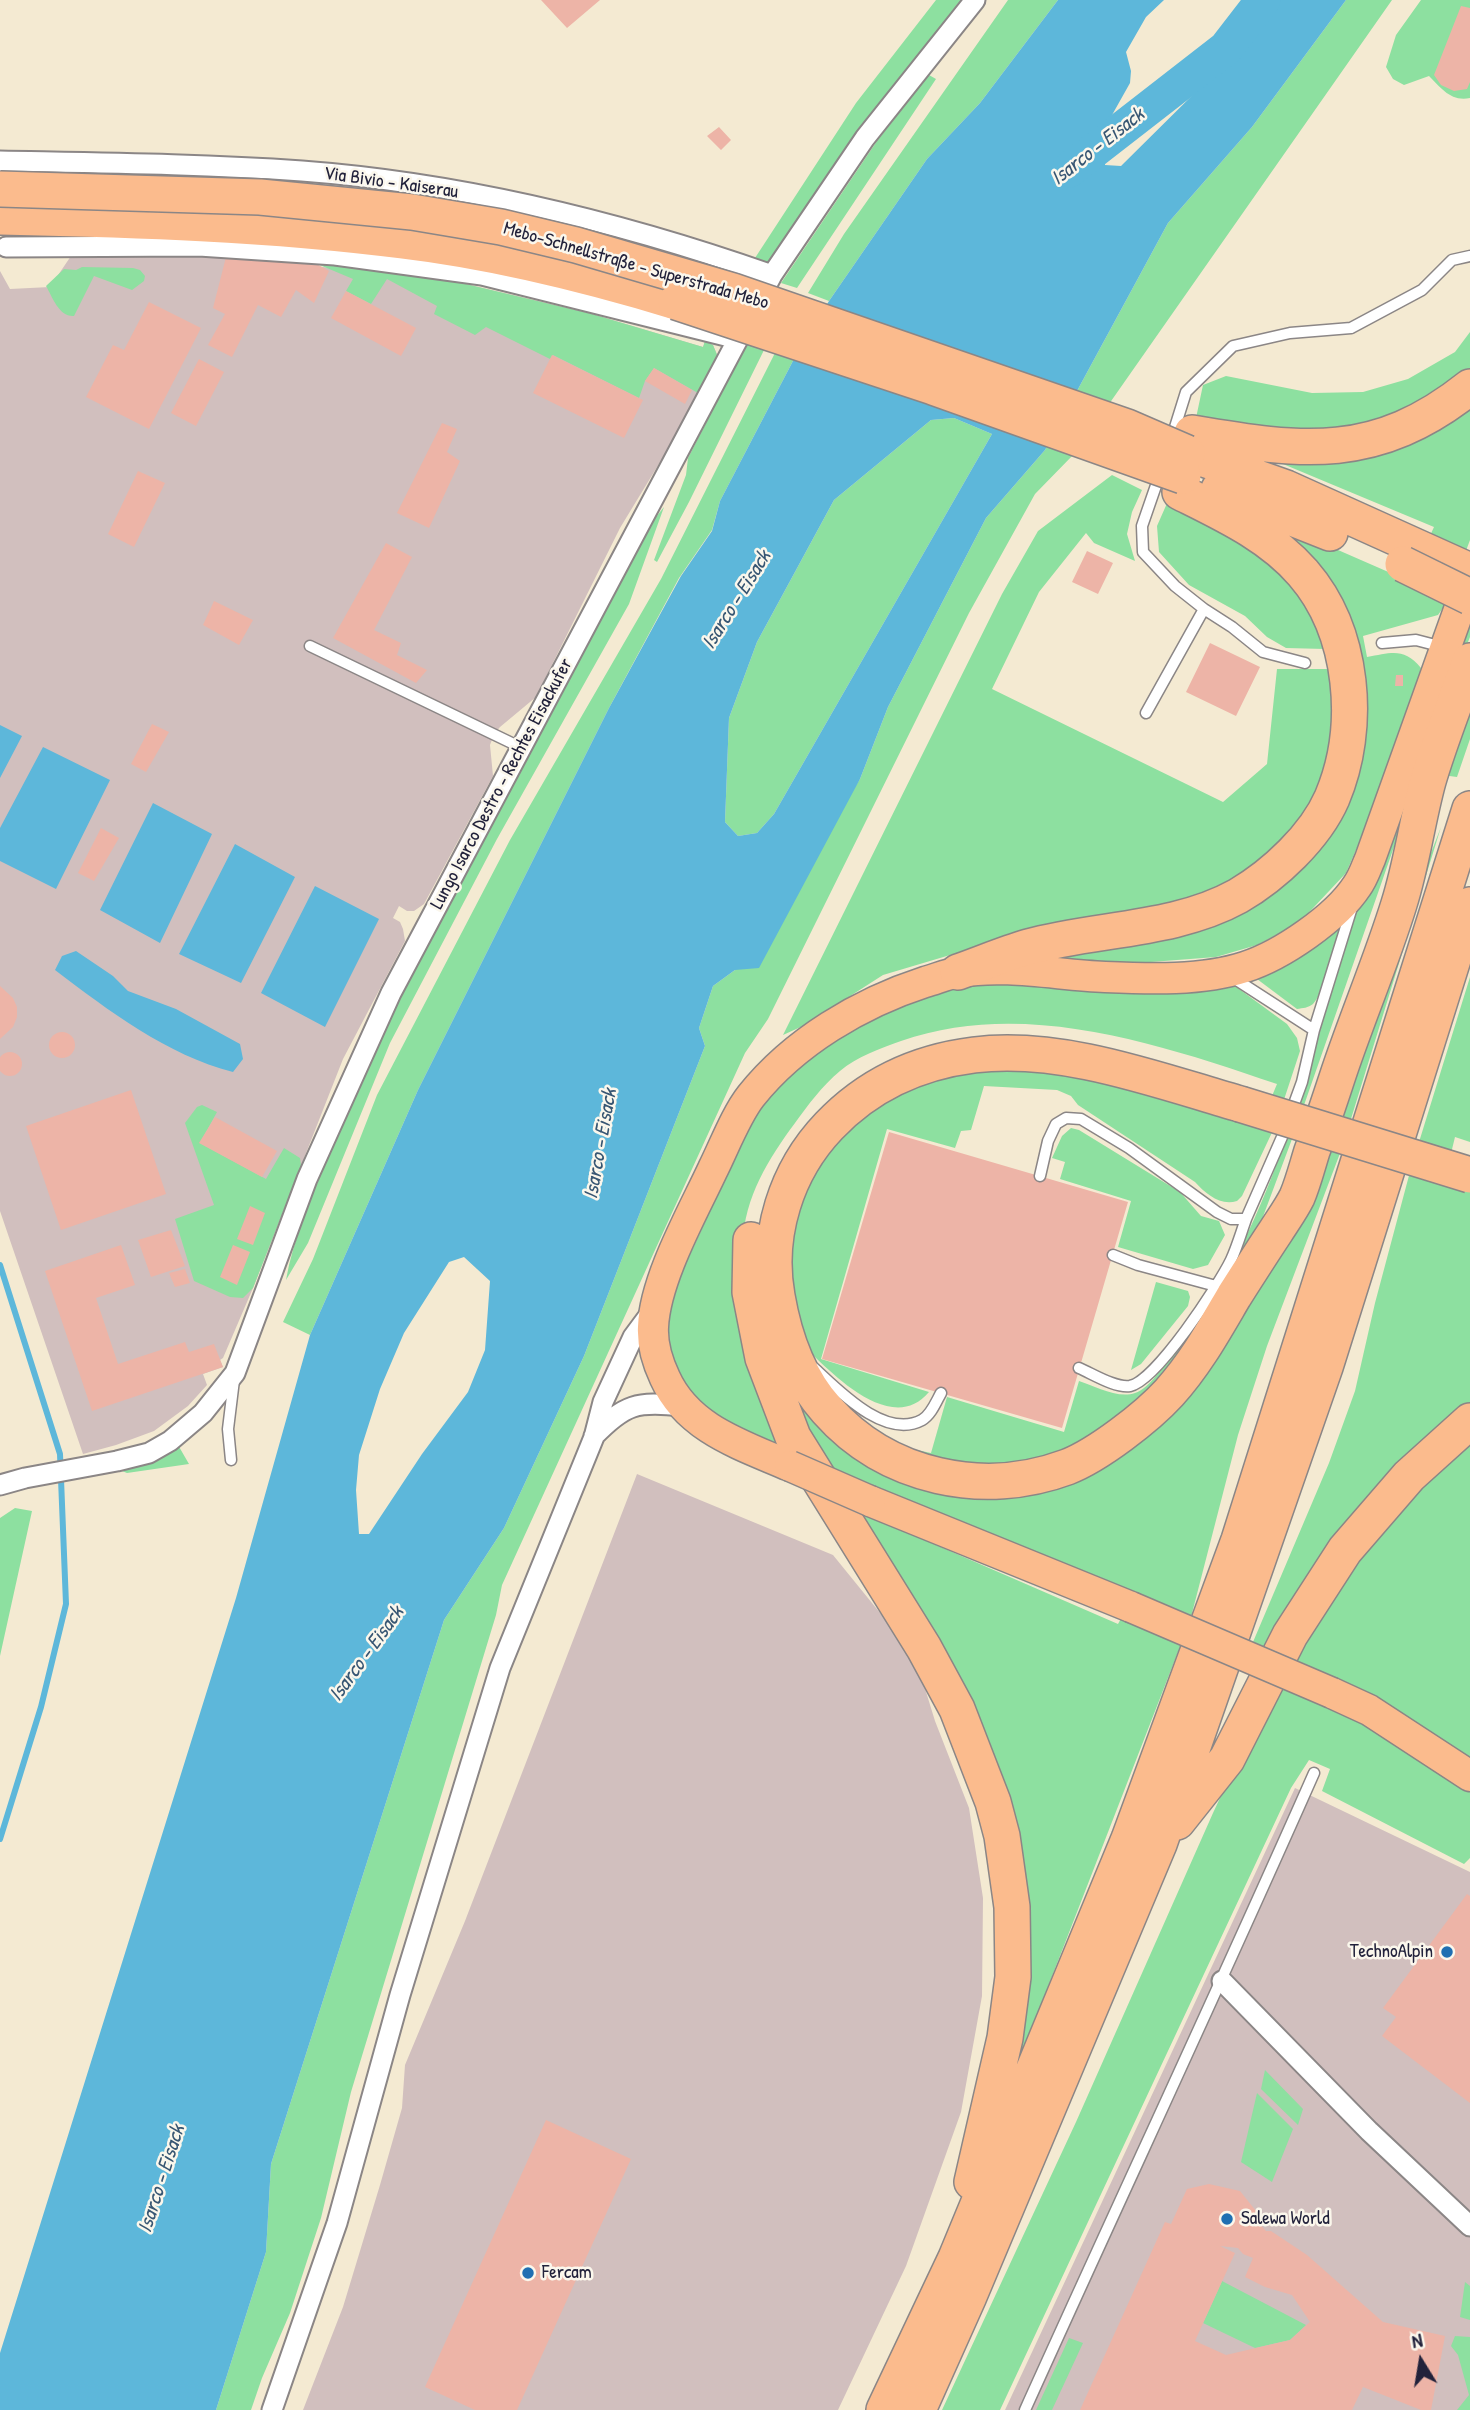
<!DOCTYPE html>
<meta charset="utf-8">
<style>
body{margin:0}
#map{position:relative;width:1470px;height:2410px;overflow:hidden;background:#f4ead2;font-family:"Patrick Hand",sans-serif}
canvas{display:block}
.north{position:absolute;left:1386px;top:2326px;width:70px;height:70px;-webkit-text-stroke:5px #fbf7ec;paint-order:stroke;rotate:349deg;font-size:19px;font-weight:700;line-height:28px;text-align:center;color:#22223b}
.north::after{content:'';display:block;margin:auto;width:24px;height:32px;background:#22223b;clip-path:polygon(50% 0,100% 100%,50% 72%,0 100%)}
</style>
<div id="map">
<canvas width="1470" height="2410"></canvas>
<div class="north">N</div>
</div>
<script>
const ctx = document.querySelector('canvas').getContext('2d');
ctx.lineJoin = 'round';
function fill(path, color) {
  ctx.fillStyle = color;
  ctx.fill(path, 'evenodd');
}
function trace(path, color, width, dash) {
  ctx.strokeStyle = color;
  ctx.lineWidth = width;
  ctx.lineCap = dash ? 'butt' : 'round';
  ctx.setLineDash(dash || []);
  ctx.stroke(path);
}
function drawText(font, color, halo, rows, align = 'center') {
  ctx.font = font + ' "Patrick Hand",sans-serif';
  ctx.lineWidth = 5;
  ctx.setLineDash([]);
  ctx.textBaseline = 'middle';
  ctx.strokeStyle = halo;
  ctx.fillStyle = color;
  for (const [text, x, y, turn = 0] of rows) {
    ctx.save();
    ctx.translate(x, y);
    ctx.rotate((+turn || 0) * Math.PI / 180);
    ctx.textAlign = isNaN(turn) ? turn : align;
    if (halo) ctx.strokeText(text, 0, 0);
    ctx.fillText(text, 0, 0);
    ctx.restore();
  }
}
const industrial = new Path2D(`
 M151 255 226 257 449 280 592 314 703 347 705 341 713 345 718 357 671 444 620 528 536 697 500 727 494 734 490 745 493 776 424 904 414 911H407L399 906 393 918 400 922 403 929 405 941 343 1059 253 1288 223 1358 220 1360 223 1367 203 1374 207 1385 188 1406 154 1431 116 1445 83 1454 0 1211V271L10 289 50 287 71 256Z
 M637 1474 833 1555 915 1656 935 1721 969 1808 983 1898 982 1996 961 2112 906 2266 838 2410H303L343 2307 380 2185 402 2108 405 2065 465 1921Z
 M1295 1788 1470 1872V2410H1005Z`);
const green = new Path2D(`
 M936 0H966L769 266 742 256 755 258 856 103Z
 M1008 0H1058L980 103 927 159 829 301 808 293 844 234Z
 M1346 0H1392L1074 454 1035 494 969 613 768 1019 745 1053 502 1585 496 1615 351 2092 321 2218 290 2313 262 2378 251 2410H216L266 2252 271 2164 444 1620 504 1528 584 1356 705 1046 699 1028 713 986 735 970 860 779 888 707 986 518 1045 450 1168 223 1252 127Z
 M1421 0H1470V98C1451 102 1441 88 1429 76L1404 85 1393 79 1386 67 1396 35Z
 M929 75 936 79 797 288 781 283 877 141Z
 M315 263 449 280 592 314 703 347 705 341 713 345 718 357 698 393 654 368 645 381 639 398 553 355 550 359 486 327 475 335 434 314 437 306 387 279 371 304 346 291 353 279Z
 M82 267 133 268 140 270 145 276 144 281 132 290 94 276 74 316C59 317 53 298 46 286L64 269 76 270Z
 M1470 332V373L1415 414 1329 437 1196 418 1203 385 1226 376 1312 393 1363 392 1408 379 1455 352Z
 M749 339 766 346 689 502 657 562 654 560 686 475 688 458Z
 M776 351 794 359 720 501 712 530 679 578 609 708 418 1090 310 1335 283 1322 313 1259 377 1095 510 840 661 579Z
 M1470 398V540L1447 602 1438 615 1363 636 1367 657C1391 653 1404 647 1421 668L1419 681 1359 843 1346 873 1299 923 1257 945 1216 957 1138 963 1054 959V952L1291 865 1356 687 1267 519 1409 581 1434 527 1271 459Z
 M954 418 992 434 774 814 757 833 738 836 725 822 729 718 757 642 834 500 931 420Z
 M1112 475 1142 490 1132 512 1127 534 1135 561 1094 543 1086 533 1039 592 992 689 1223 802 1267 764 1277 669H1335L1339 694 1321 793 1280 850 1215 893 987 944 883 975 805 1025 783 1035 1002 594 1038 531Z
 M1168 501 1267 556 1301 597 1322 629 1325 649 1286 648 1267 637 1245 616 1189 585 1159 552 1157 526Z
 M664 507 629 604 497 839 390 1043 308 1243 286 1280C293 1240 310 1201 325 1164 355 1088 390 1015 428 943 502 800 579 658 656 517Z
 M1470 595V637L1449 689 1295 1131 1255 1238 1152 1397 1083 1447 1020 1467 923 1463 882 1436 903 1447 931 1453 947 1397 1064 1432 1079 1381C1094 1386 1118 1399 1135 1393 1150 1388 1161 1368 1171 1356 1282 1222 1310 1044 1365 884 1398 787 1435 691 1470 595Z
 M1470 692V739L1457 777 1442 775Z
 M1441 827 1342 1148 1267 1346 1238 1435 1190 1621 1004 2100 1011 1833 791 1404 759 1252 762 1214 768 1217 820 1416 982 1489 1170 1403 1356 1046ZM867 1515 1132 1598 1118 1624Z
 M1345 912C1339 931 1325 992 1313 1004 1308 1008 1303 1008 1297 1009L1249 973Z
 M1470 977V1142L1455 1137 1445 1178 1470 1186V1411L1456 1421 1352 1514 1302 1585 1269 1650 1253 1642 1329 1463 1355 1391 1375 1303 1411 1168Z
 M1212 980 1235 986 1287 1024 1297 1038 1300 1051 1276 1124 1242 1196 1237 1201C1220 1206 1206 1194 1195 1182L1078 1105 1071 1096 1057 1090 984 1086 971 1130 961 1131 955 1148 887 1129 821 1359 929 1392C895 1433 841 1382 816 1358 810 1351 801 1345 796 1338 792 1332 790 1324 788 1318L794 1188 869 1098 1009 1061 1262 1120 1277 1084C1159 1044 1024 998 901 1041 881 1048 856 1057 840 1071 822 1086 808 1105 795 1123 769 1158 744 1198 743 1243 742 1258 753 1284 757 1299 771 1352 785 1405 799 1458 781 1450 763 1443 745 1436 737 1433 727 1430 721 1425 713 1420 706 1409 699 1402 693 1396 685 1390 682 1382 654 1325 677 1283 701 1231 720 1190 737 1134 765 1098 815 1034 913 993 991 982Z
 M202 1105 217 1112 200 1143 266 1179 284 1148 300 1158 301 1166 253 1288 243 1298 230 1297 194 1281 175 1219 214 1205 185 1123 197 1107Z
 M1071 1128 1079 1130 1180 1192 1201 1216 1219 1221 1225 1235 1208 1265 1193 1269 1118 1247 1131 1201 1060 1179 1065 1162 1052 1158 1062 1136Z
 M1156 1282 1188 1291 1190 1297 1188 1306 1141 1364 1131 1370Z
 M1470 1434V1762L1386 1733 1470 1788V1858L1464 1864 1322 1791 1330 1769 1309 1760 1291 1788 1000 2410H942L1076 2122 1213 1813 1272 1686 1330 1581Z
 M178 1445 189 1464 127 1473 122 1471Z
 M15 1508 32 1511 0 1656V1518Z
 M1265 2070 1303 2109 1298 2125 1261 2089Z
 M1257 2093 1293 2129 1272 2182 1241 2162Z
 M1222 2281 1306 2325 1290 2340 1255 2348 1203 2323Z
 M1465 2282 1470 2286V2320L1460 2317Z
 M1455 2336 1470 2337V2410H1457L1469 2395 1458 2355 1451 2346Z
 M1069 2338 1083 2343 1052 2410H1036Z`);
const water = new Path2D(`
 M1058 0H1164L1146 17 1126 52 1131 71 1130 83 1107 124 1105 165 1121 166 1230 58 1273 0H1346L1252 127 1168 223 1045 450 986 518 888 707 860 779 759 968 735 970 713 986 699 1028 705 1046 584 1356 504 1528 444 1620 271 2164 266 2252 216 2410H0V2353L236 1598 310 1335 418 1090 609 708 681 576 712 531 720 501 794 359 829 301 927 159 980 103ZM954 418 992 434 774 814 757 833 738 836 725 822 729 718 757 642 834 500 931 420ZM464 1257 490 1281 485 1350 468 1392 422 1454 369 1534H359L356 1490 359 1455 380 1389 404 1333 449 1262Z
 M0 725 22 736 0 778Z
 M43 747 110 780 56 889 0 861V828Z
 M153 803 212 834 160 943 100 910Z
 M235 844 295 877 241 983 179 954Z
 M315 886 379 919 325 1027 261 993Z
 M76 951 113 976 128 991 176 1009 240 1044 243 1059 233 1072C167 1055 109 1011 55 970L62 956Z`);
const stream = new Path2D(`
 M0 1265 60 1454 66 1604 41 1707 0 1839`);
const river = new Path2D(`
 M1069 170 1226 48 1263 0`);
const building = new Path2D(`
 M541 0H600L567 28Z
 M1461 6 1470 8V82L1467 89 1454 91 1441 85 1434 75Z
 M719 127 731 140 721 150 707 136Z
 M226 257 315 263 329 271 314 303 296 290 281 317 258 305 232 357 208 345 225 314 213 308Z
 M346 291 416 328 401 356 331 318Z
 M149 302 201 328 149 429 86 397 113 345 124 350Z
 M552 355 643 400 624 438 533 393Z
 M199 359 224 372 196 426 171 413Z
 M654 368 692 390 685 404 645 381Z
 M442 423 457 429 447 452 460 461 429 528 397 513Z
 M138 471 165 483 134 547 108 534Z
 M386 543 412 557 374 630 401 643 397 655 427 670 416 683 333 638Z
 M1087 551 1113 563 1098 594 1072 582Z
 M214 601 253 620 239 645 203 625Z
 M1210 643 1260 667 1236 716 1186 692Z
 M1396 675H1403V686H1395Z
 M152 724 169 732 146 772 131 764Z
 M101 828 119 838 94 881 78 873Z
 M0 986 13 998 17 1007V1017L13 1027 0 1039Z
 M49 1045a13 13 0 1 1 26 0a13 13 0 1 1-26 0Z
 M-2 1064a12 12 0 1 1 24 0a12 12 0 1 1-24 0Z
 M131 1090 166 1194 61 1230 26 1126Z
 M215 1117 277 1151 262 1177 199 1143Z
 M889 1132 1128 1202 1062 1428 822 1359Z
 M250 1206 265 1213 253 1245 237 1239Z
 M171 1230 185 1266 151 1277 138 1240Z
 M121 1245 135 1285 96 1298 118 1364 185 1342 189 1352 214 1344 223 1367 92 1411 45 1271Z
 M233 1245 250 1252 237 1285 220 1277Z
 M185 1269 190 1283 175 1287 169 1273Z
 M1467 1894 1470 1896V2103L1382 2036 1396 2017 1383 2008Z
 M546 2120 631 2159 517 2410H475L425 2387Z
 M1209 2184 1240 2191 1256 2211 1252 2221H1257L1266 2231H1271L1307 2255 1383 2322 1445 2336 1431 2410H1421L1363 2387 1352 2410H1080L1165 2222 1171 2224 1187 2189ZM1220 2246 1238 2248 1243 2254 1253 2258 1245 2277 1265 2287 1292 2295 1310 2322 1290 2340 1226 2355 1195 2341 1235 2253Z`);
const lane = new Path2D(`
 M1171 440 1186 392 1233 346 1290 333 1351 328 1422 290 1452 260 1470 256
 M1160 474 1142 526 1143 552 1175 586 1204 609
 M1382 643 1416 640 1443 647
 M310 646 520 747
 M1146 713 1204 609 1232 627 1263 652 1305 663
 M1232 977 1314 1030
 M1040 1176 1048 1141 1056 1124 1066 1118 1081 1119 1129 1148 1217 1212 1231 1219H1246L1282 1137 1302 1082 1314 1030 1353 904
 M1113 1255 1138 1265 1216 1286
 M814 1368C838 1390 885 1440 922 1420 931 1415 936 1402 941 1393
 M1079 1368C1093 1374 1115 1388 1130 1386 1156 1381 1219 1285 1231 1260 1237 1247 1241 1233 1246 1219
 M231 1460 228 1429 234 1380
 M1025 2410C1121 2197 1220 1986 1314 1773`);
const street = new Path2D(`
 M0 161C101 163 202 164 302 171 462 183 621 222 772 275
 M6 247 199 246 335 255 482 275 738 339
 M594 1436C625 1404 637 1401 681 1406
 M0 1485 25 1478 117 1461 149 1453 170 1441 203 1413 235 1373 307 1179 391 993 772 275 865 138 975 0
 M1222 1981 1369 2131 1470 2226
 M272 2410 337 2223 400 1995 500 1668 594 1437 603 1402 633 1337 653 1310`);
const primary = new Path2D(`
 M790 1466C742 1445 688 1429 665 1378 657 1361 652 1345 653 1327 655 1279 692 1214 713 1169 724 1147 736 1115 751 1096 794 1042 860 1003 925 982 936 979 947 974 959 972 1006 964 1057 975 1105 977 1149 979 1202 981 1245 967 1282 955 1336 918 1357 886 1363 878 1366 868 1370 859L1470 579
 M870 1501 1131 1607
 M1332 1693 1369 1710 1470 1776`);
const highway = new Path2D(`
 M0 217C134 220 269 224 402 241 495 252 587 275 676 302
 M1192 433C1303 452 1376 462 1470 387
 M1187 453 1286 488 1470 571
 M1219 489 1330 533
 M958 972C981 964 1004 954 1028 947 1096 928 1175 931 1238 896 1274 875 1315 837 1332 798 1362 727 1354 632 1303 573 1270 535 1224 514 1180 492
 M1240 1104C1157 1080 1061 1044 974 1055 918 1062 868 1085 829 1126 786 1171 766 1235 777 1296 784 1337 799 1379 827 1410 887 1478 984 1498 1067 1467 1098 1455 1147 1417 1169 1393 1196 1363 1214 1330 1234 1296 1248 1274 1262 1252 1276 1231 1283 1220 1291 1209 1297 1197 1303 1183 1307 1167 1312 1151 1322 1124 1331 1096 1340 1069 1359 1013 1382 959 1399 904 1412 863 1417 821 1428 781 1440 740 1456 701 1470 661
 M751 1240 750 1292 763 1358 793 1437 924 1648 957 1709 993 1802 1002 1836 1012 1907 1013 1977 1005 2038 972 2182
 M1177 1822 1227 1759 1290 1635 1345 1550 1409 1476 1470 1421
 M884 2410 956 2258 1129 1839 1239 1540 1470 809
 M918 2410 969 2296 1159 1844 1325 1367 1470 905`);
const primaryBridge = new Path2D(`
 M790 1466 870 1501
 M1131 1607 1332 1693`);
const highwayBridge = new Path2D(`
 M0 189 260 197 412 212 501 227 576 245 733 291 1127 427 1187 453
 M676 302 933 387 1183 476
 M1403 564 1470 597
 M1240 1104 1470 1175`);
const markers = [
 [1447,1952,7,"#1f6fb2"],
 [1227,2219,7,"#1f6fb2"],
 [528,2273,7,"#1f6fb2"]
];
const streetNames = [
 ["Via Bivio - Kaiserau",391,183,8],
 ["Mebo-Schnellstraße - Superstrada Mebo",636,266,16],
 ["Lungo Isarco Destro - Rechtes Eisackufer",502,784,-62]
];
const poiNames = [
 ["TechnoAlpin",1433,1952,"right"],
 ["Salewa World",1241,2219],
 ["Fercam",542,2273]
];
const waterNames = [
 ["Isarco - Eisack",1098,147,-38],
 ["Isarco - Eisack",737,600,-58],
 ["Isarco - Eisack",601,1144,-80],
 ["Isarco - Eisack",367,1654,-54],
 ["Isarco - Eisack",162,2179,-72]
];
fill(industrial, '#d1bfbe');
fill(green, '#8de0a0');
fill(water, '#5db7da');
trace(stream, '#5db7da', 6);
trace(river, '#5db7da', 35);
fill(building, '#edb4a7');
trace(lane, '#8b8686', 13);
trace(street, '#8b8686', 23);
trace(primary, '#8b8686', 33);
trace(highway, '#8b8686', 38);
trace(lane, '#fff', 10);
trace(street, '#fff', 19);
trace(primary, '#fbbb8d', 30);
trace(highway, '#fbbb8d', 35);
trace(primaryBridge, '#8b8686', 33, []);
trace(highwayBridge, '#8b8686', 38, []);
trace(primaryBridge, '#fbbb8d', 30);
trace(highwayBridge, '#fbbb8d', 35);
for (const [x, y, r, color] of markers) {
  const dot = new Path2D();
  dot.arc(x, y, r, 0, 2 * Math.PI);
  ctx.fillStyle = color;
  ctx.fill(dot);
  trace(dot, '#fbf7ec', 2.5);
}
drawText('19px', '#22223b', '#fbf7ec', streetNames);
drawText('19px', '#22223b', '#fbf7ec', poiNames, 'left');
drawText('italic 21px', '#375673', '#fbf7ec', waterNames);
</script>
